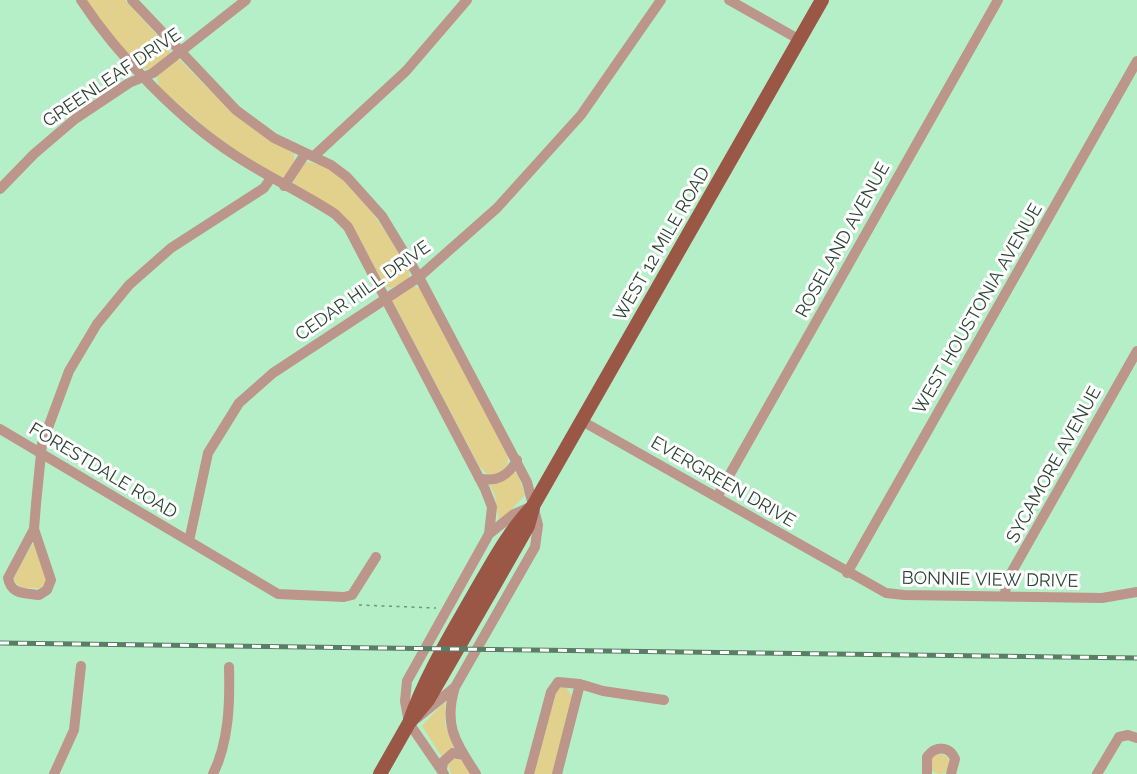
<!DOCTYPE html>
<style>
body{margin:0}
canvas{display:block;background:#b5efc7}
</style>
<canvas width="1137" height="774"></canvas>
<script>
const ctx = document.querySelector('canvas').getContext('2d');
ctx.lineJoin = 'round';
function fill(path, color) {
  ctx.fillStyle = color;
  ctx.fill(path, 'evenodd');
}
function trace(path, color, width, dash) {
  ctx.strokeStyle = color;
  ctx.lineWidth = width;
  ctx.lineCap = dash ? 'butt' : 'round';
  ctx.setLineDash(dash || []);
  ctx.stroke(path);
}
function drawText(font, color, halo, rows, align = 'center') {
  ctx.font = font + ' Raleway,sans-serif';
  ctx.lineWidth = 6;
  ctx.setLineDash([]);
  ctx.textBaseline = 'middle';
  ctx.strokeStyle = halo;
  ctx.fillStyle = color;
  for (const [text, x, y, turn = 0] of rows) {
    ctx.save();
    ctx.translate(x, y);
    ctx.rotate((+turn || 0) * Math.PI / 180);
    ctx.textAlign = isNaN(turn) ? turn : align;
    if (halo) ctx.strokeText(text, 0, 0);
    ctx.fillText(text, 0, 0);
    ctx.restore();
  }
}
const green = new Path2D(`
 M86 0H125L169 48 170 53 151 69H143L112 36Z
 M176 60H180C215 95 249 132 294 153V163L284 178 278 179 214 135 159 87 157 76Z
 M306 162C349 164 388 236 409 268V279L391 288 385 286 358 236 293 183 302 164Z
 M412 285 421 289 508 453 507 465 500 473 488 475 479 466 393 302 392 298Z
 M514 472 518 475 525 495 499 523 495 496 490 485 502 482Z
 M33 543 47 574 46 585 40 588H21L13 579Z
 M566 687 572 696 552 774H534L556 693 560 688Z
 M445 701V724L454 749 442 757 422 726Z
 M930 764a10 10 0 1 1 20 0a10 10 0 1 1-20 0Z
 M456 758 462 761 471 774H451L448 764Z`);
const path = new Path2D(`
 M359 605 436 608`);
const minor = new Path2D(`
 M81 0C117 55 180 120 236 156 268 177 303 193 335 214L348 227 485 489 492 507 489 534 407 681 405 701 409 723 444 774
 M132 0 236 110 274 138 331 165 347 177 382 216 419 277 527 482 538 525 535 547 455 687C443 726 456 742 476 774
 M729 0 800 40
 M314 156 406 71 467 0
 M284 186 305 154
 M0 189 34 154 75 119 129 83 153 73 246 0
 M582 421 886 593 904 595 1102 598 1137 592
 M0 429 278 594 344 597 352 595 376 557
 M479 478C496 483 509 475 517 460
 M717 497 998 0
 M34 529 8 578C11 595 25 593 39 595L47 590 51 580 34 529 36 504 42 444 69 371 97 324 129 285 171 248 264 188 271 178
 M489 534 514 514 530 507
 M189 541 208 453 239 403 273 373 419 277 497 208 581 115 661 0
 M847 573 1137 61
 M1005 596 1006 582 1137 351
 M580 684 603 691 664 700
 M417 718 454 688
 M442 770 443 762 453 753 464 755
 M54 774 74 730 81 666
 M213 774C229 742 230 702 229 667
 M529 774 551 692 558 682 580 684 557 774
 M927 774V757C935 746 949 745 955 759L951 774
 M1097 774 1119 737 1128 735 1137 738`);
const major = new Path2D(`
 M409 723C425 677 450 636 474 594 492 563 508 532 533 506L822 0
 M380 774 409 723 428 700 495 584 528 526 533 508`);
const rail = new Path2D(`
 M0 643 1137 658`);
const streetNames = [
 ["GREENLEAF DRIVE",112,78,-34],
 ["ROSELAND AVENUE",843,240,-61],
 ["WEST 12 MILE ROAD",662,244,-60],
 ["CEDAR HILL DRIVE",363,291,-35],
 ["WEST HOUSTONIA AVENUE",978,309,-60],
 ["SYCAMORE AVENUE",1054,465,-61],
 ["FORESTDALE ROAD",103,471,31],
 ["EVERGREEN DRIVE",723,482,30],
 ["BONNIE VIEW DRIVE",990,580,1]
];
fill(green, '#e2d08d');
trace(path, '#6c9579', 1.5, [3, 4.5]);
trace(minor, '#bc958b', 10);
trace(major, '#9a5746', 14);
trace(rail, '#5a7d65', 5);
trace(rail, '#fff', 3, [9]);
drawText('18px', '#2b4333', '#fff', streetNames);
</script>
